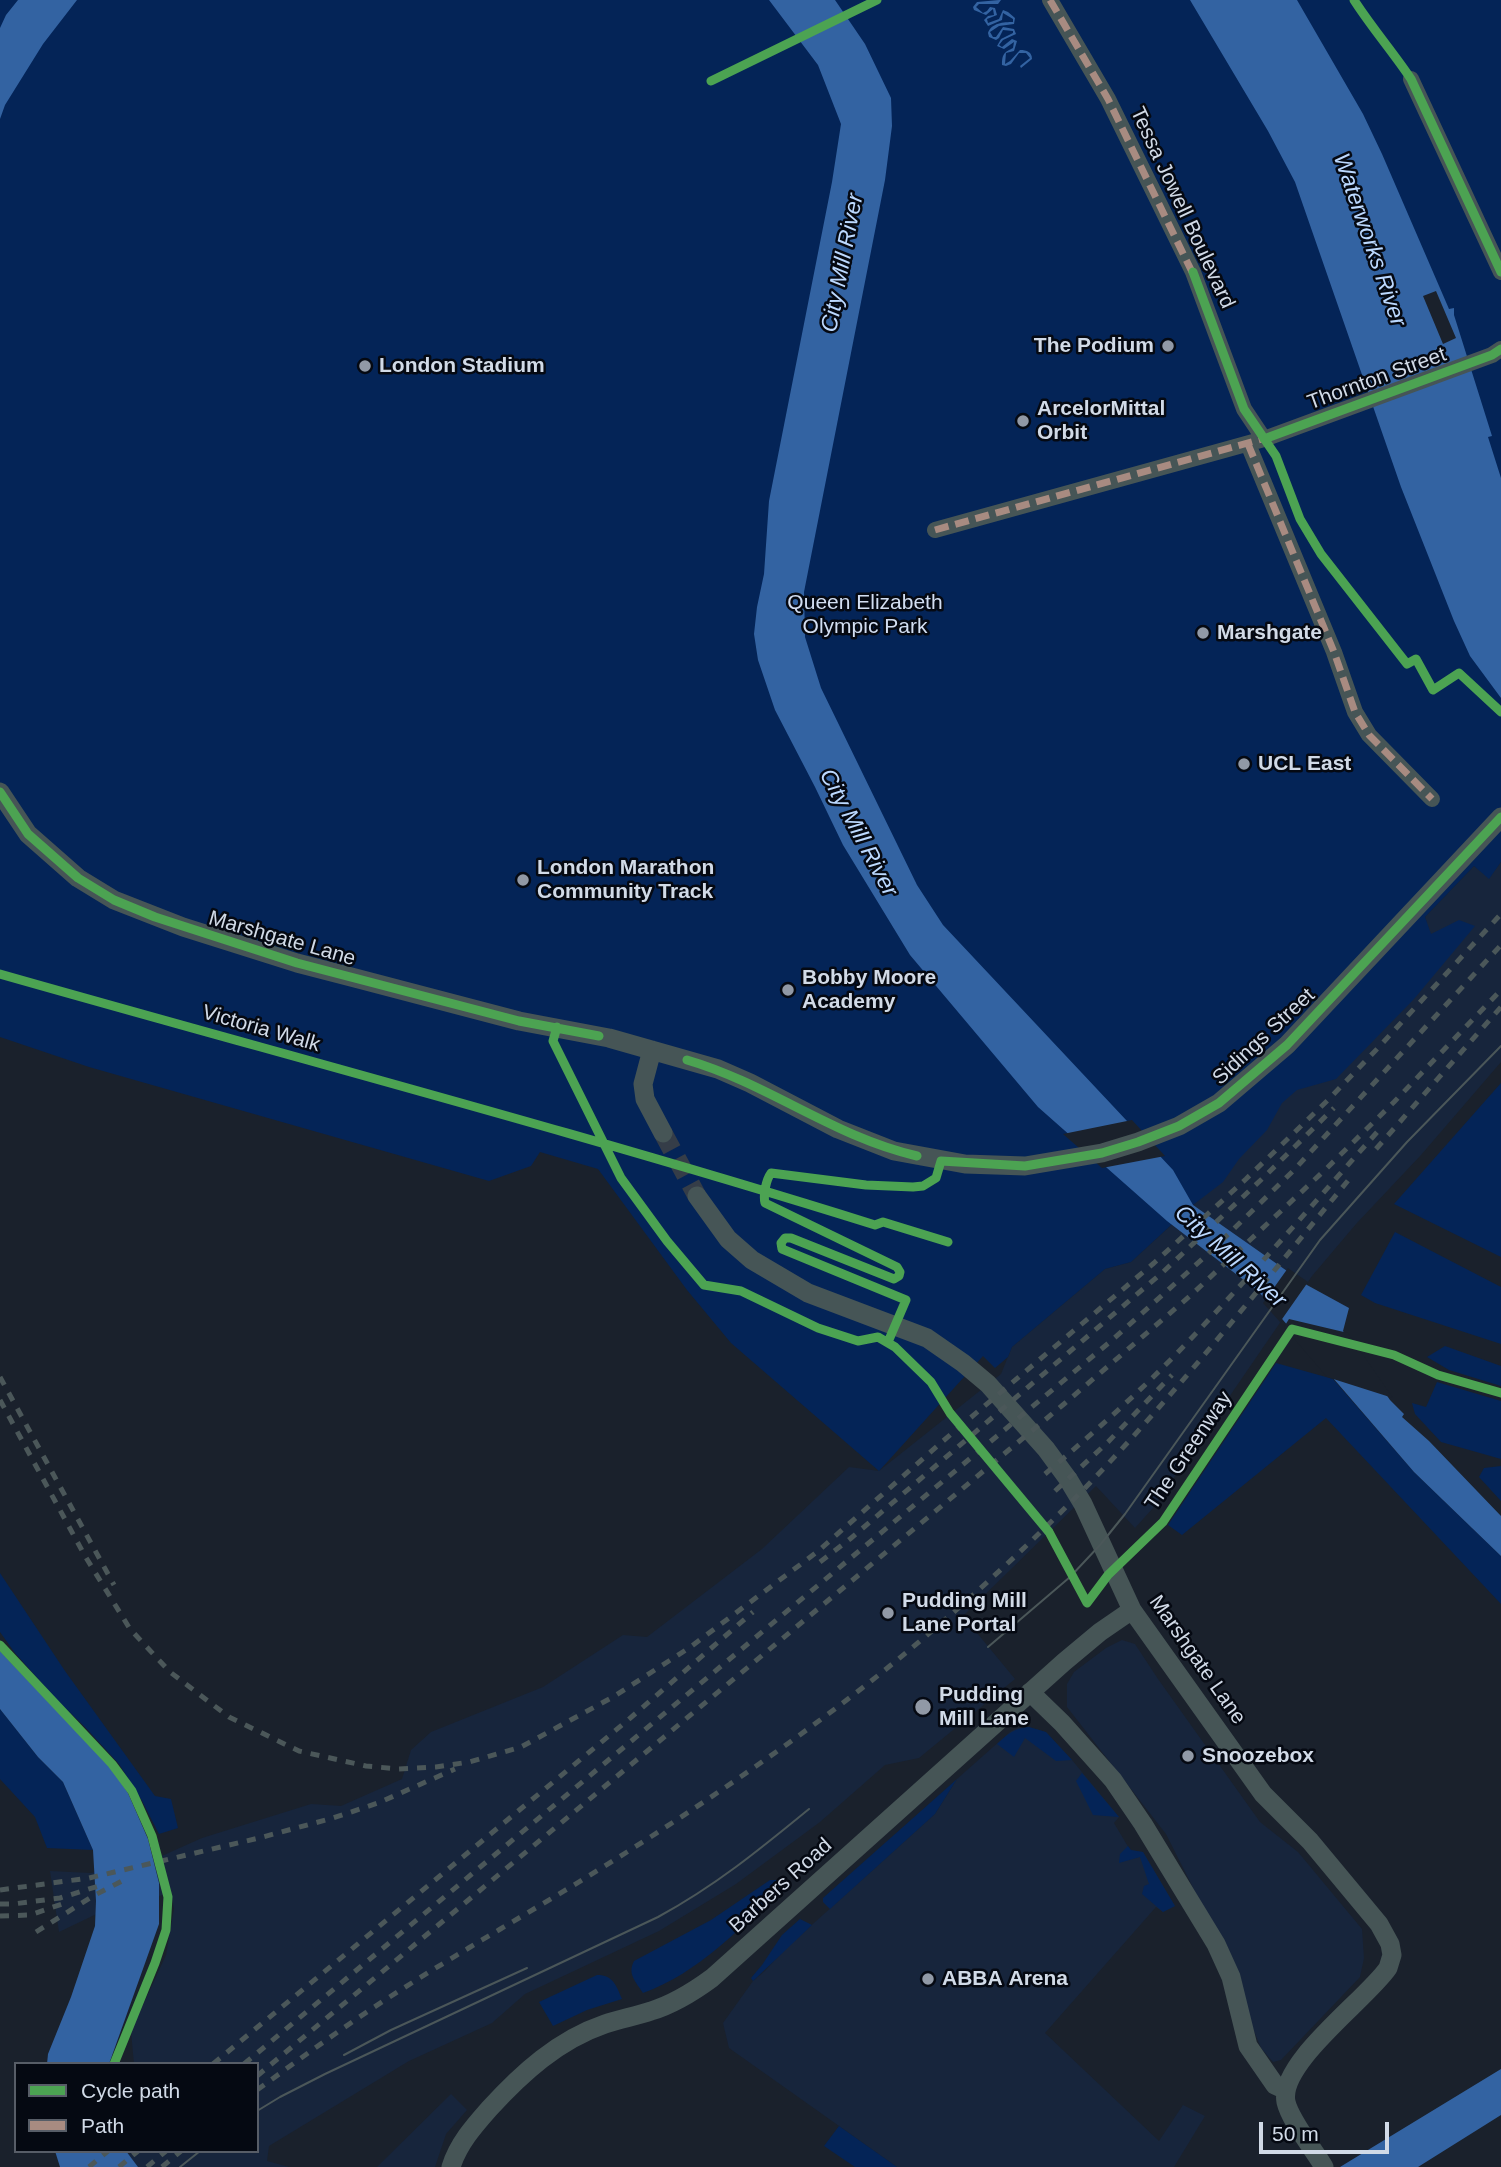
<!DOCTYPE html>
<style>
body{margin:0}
#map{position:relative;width:1501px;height:2167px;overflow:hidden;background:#1a212c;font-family:Helvetica,sans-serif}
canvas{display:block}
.legend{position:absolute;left:14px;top:2062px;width:245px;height:91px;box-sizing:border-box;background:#050912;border:2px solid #575d67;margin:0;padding:9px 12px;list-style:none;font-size:21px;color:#d1dae7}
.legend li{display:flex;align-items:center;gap:14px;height:35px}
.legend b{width:35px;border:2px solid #575d67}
.scale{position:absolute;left:1259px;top:2122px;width:130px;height:32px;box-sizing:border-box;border:4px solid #d1dae7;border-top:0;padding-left:9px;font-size:21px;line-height:24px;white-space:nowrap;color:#d1dae7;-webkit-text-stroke:5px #050912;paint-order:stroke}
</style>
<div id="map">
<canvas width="1501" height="2167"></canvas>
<ul class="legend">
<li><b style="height:9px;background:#4ca352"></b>Cycle path</li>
<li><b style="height:9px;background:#a88b81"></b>Path</li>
</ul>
<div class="scale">50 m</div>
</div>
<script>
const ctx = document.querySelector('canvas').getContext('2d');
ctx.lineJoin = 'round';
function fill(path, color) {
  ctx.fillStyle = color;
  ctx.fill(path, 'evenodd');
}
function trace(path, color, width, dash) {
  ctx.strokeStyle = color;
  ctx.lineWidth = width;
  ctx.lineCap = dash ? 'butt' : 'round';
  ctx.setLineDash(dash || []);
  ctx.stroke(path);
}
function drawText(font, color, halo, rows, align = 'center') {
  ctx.font = font + ' Helvetica,sans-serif';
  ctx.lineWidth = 5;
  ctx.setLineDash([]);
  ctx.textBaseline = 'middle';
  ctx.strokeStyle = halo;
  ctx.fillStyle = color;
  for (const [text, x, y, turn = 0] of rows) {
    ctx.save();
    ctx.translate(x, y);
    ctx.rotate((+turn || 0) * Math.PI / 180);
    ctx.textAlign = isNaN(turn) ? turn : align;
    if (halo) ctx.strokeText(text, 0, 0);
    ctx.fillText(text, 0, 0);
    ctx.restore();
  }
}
const built = new Path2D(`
 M1501 862V1062L1421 1155 1356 1224 1312 1276 1153 1508 1135 1528 1096 1486 963 1616 1015 1679 919 1758 885 1765 820 1822 736 1884 659 1931 525 1994 492 2023 409 2061 269 2146 267 2161 289 2167H76L95 2151H257V2064H134L131 2031 166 1955 174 1909 171 1893 107 1909 59 1932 50 1871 91 1873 164 1855 202 1838 311 1804 341 1806 402 1779 411 1750 431 1732 543 1687 623 1635 647 1637 762 1549 849 1467 879 1471 1001 1374 1012 1347 1105 1269 1131 1262 1201 1198 1427 924 1425 917 1474 866 1489 878Z
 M1122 1640 1135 1644 1158 1679 1260 1822 1298 1852 1362 1929 1364 1958 1360 1977 1281 2060 1273 2062 1261 2048 1251 2024 1239 1979 1166 1834 1067 1707V1684L1074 1672 1106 1648Z
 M1029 1727 1046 1732 1072 1760 1119 1817 1114 1823 1130 1850 1143 1852 1175 1906 1163 1912 1156 1907 1045 2033 1159 2141 1183 2105 1205 2116 1174 2167H897L729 2048 723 2023 753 1981 765 1971 784 1950 935 1814 957 1779 1010 1732 1018 1728Z
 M451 2094 467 2110 446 2134 435 2167H377Z`);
const green = new Path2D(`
 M0 0H1501V862L1489 879 1474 866 1425 917 1431 934 1459 920 1475 926 1414 999 1336 1079 1297 1090 1282 1103 1267 1130 1239 1159 1223 1182 1193 1205 1131 1262 1105 1269 1012 1347 1008 1357 995 1368 983 1356 879 1471 731 1343 687 1290 598 1169 540 1152 531 1166 489 1181 89 1067 0 1037Z
 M1501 1083V1257L1394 1204Z
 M1395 1232 1501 1287V1344L1375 1303 1361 1295Z
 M1445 1346 1501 1366V1386L1449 1370 1427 1357Z
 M1276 1363 1333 1379 1414 1472 1501 1556V1604L1326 1418 1182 1535 1168 1525Z
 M1437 1382 1501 1401V1459L1441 1442 1415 1414 1412 1403 1426 1407Z
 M1501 1466V1501L1479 1477 1484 1468Z
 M0 1573 65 1671 155 1796 171 1799 178 1828 159 1834 141 1799 119 1764 85 1727 56 1699 15 1653 0 1632Z
 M0 1709 38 1757 63 1782 93 1850 47 1848 35 1817 0 1779Z
 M1029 1727 1046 1732 1072 1760 1056 1761 1025 1738 1014 1757 997 1744C1008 1734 1014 1728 1029 1727Z
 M1082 1773 1119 1817 1093 1815 1076 1781Z
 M957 1779 935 1814 830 1909 823 1902V1898Z
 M1128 1846 1131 1850 1143 1852 1175 1906 1163 1912 1142 1894 1144 1886 1149 1884 1140 1857 1119 1863 1120 1854Z
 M770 1880H777L784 1887C741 1927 699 1973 643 1993 636 1982 627 1974 634 1961L711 1920Z
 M800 1919 812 1925 753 1981 751 1978 762 1965 782 1935Z
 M597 1975C613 1975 616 1985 622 1999L587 2010 553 2026 539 2002Z
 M839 2126 897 2167H855L824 2146Z`);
const water = new Path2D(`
 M18 0H77L43 44 5 105 0 119V28L6 15Z
 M769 0H835L865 44 891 98 892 126 885 180 804 592 805 637 821 688 917 885 943 925 1173 1170 1193 1205 1307 1285 1349 1308 1343 1331 1390 1400 1404 1414 1402 1417 1429 1441 1501 1516V1556L1414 1472 1258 1291 1167 1221 1038 1107 910 955 843 845 815 787 775 710 758 660 754 634 757 607 764 574 769 501 832 182 841 124 818 65Z
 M999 0H1001L998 4H979L976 7 983 13 987 11 990 7 995 8 997 15 987 19 988 23 999 19 1003 10 1008 12 1015 18 1014 24 999 26 990 32 993 37H996L1003 27 1014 29 1016 34 1003 40 999 45 1002 47 1012 39 1017 41 1014 51 1006 53 1005 64 1010 61 1020 50C1027 50 1032 52 1032 59L1021 68 1020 66 1030 58 1026 53H1019L1011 64 1006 66 1002 65C1002 53 1005 52 1013 48L1014 42 1004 49 997 46 1001 39 1013 33V31L1003 30 999 38 996 40 989 37 988 33C991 23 1004 22 1013 22V19L1003 13 1002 20 988 26 984 20 988 16 994 15 993 9 986 15 974 10 973 7 977 2Z
 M1190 0H1297L1363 114 1382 154 1449 309 1454 308V315L1492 436 1488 437 1501 478V698L1470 656 1454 621 1401 487 1295 182 1268 131Z
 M0 1651 112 1769 128 1793 148 1839 159 1883V1924L109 2064H47L48 2054 71 1997 95 1926 96 1901 93 1850 63 1782 38 1757 0 1709Z
 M1501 2069V2115L1418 2167H1340Z
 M55 2151H126L138 2167H60Z`);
const pier = new Path2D(`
 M1436 291 1456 338 1443 344 1423 296Z
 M1132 1120 1165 1156 1102 1168 1063 1134Z
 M1288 1268 1308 1282 1280 1322 1263 1303Z
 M1289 1319 1348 1333 1393 1398 1327 1377 1284 1327Z`);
const minorTunnel = new Path2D(`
 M663 1133 697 1196`);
const pedestrian = new Path2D(`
 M1050 0 1108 99 1193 272 1244 409 1264 439
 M1411 79 1501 272
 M1248 444 1334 652 1355 712 1369 735 1432 799
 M935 530 1264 439 1492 355 1501 349`);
const minor = new Path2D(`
 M0 792 28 834 78 878 114 900 183 927 297 963 355 978 519 1021 609 1038 718 1069 750 1083 838 1129 894 1151 965 1164 1025 1166 1102 1153 1138 1142 1179 1126 1219 1103 1287 1045 1501 817
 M652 1050 643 1084 645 1099 663 1133
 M697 1196 728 1239 752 1260 808 1293 927 1338 963 1363 988 1384 1046 1449 1068 1479 1083 1504 1132 1610 1263 1794 1310 1841 1379 1924 1390 1944 1392 1955 1388 1968C1367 1999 1278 2063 1286 2102 1290 2120 1314 2150 1324 2167
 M1030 1692 1062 1723 1113 1780 1143 1824 1216 1944 1231 1977 1248 2046 1275 2085 1286 2090
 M451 2167C458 2144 474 2126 489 2109 522 2073 558 2040 605 2024 620 2019 636 2016 651 2011 674 2004 693 1992 712 1978L1064 1662 1100 1632 1132 1610`);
const tram = new Path2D(`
 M988 1647 1070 1577 1100 1545 1125 1514 1320 1240 1407 1142 1501 1046
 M344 2055 391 2030 527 1968
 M257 2111 280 2097 325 2074 658 1917C715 1886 759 1850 809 1809
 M180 2167 200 2151`);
const rail = new Path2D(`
 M1376 1149 1501 1007
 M0 1377 114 1585
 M0 1400 85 1556 130 1629 170 1672 229 1717 299 1751 366 1766 399 1769 436 1767 469 1762 521 1747 613 1697 689 1648 817 1552 943 1441 1154 1263 1246 1179 1329 1099 1378 1048 1501 914
 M1045 1474C1092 1434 1139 1393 1182 1348 1250 1277 1314 1203 1379 1130
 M1055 1491 1108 1442 1172 1375
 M820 1562 850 1539 1163 1272 1264 1177 1334 1108
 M0 1890 89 1878 259 1838 333 1818 378 1803 455 1769
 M0 1904H13L60 1898 105 1884
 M0 1916 30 1915 65 1903
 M36 1932 93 1896 122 1881
 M213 2064 628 1720 753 1612
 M244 2064 1111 1341 1208 1254 1294 1170 1501 945
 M257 2076 1064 1404 1190 1296 1327 1168 1394 1102 1500 991
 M257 2090C304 2056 350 2022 399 1991 474 1943 552 1900 627 1852 690 1812 752 1770 812 1726 909 1655 999 1575 1084 1489 1178 1392 1265 1281 1351 1177
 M89 2167 108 2151
 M119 2167 138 2151
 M147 2167 166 2151
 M162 2167 181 2151`);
const quiet = new Path2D(`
 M1050 0 1108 99 1194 276
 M1248 444 1334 652 1355 712 1369 735 1432 799
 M935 530 1269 437`);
const cycleway = new Path2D(`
 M1354 0C1372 28 1393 52 1411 79L1501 272
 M711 81 877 0
 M1193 272 1244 409 1276 456 1300 519 1321 554 1407 664 1416 659 1433 690 1459 673 1501 712
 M1264 439 1492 355 1501 349
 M0 792 28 834 78 878 114 900 155 917 297 963 519 1021 599 1036
 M0 974C292 1057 585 1134 875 1225L883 1222 948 1242
 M557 1027 553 1041 621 1178 667 1241 704 1285 741 1291 818 1328 858 1341 878 1337 895 1347 931 1382 950 1413 1049 1532 1087 1603 1108 1575 1163 1522 1292 1329 1394 1355 1438 1375 1501 1393
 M687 1060C769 1084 834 1137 917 1156
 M888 1342 906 1300 782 1249 781 1243 785 1238H791L894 1279 899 1276 900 1272 897 1267 765 1203C763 1195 766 1180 771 1173L866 1185 913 1187 923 1186 936 1178 941 1161 1025 1166 1102 1153 1138 1142 1179 1126 1219 1103 1287 1045 1501 817
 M0 1645 112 1764 132 1791 152 1836 168 1897 166 1930 155 1963 114 2064`);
const markers = [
 [1168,346,7,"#9199a6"],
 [365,366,7,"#9199a6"],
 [1023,421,7,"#9199a6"],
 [1203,633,7,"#9199a6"],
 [1244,764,7,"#9199a6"],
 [523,880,7,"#9199a6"],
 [788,990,7,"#9199a6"],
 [888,1613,7,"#9199a6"],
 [923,1707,9,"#9199a6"],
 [1188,1756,7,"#9199a6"],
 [928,1979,7,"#9199a6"]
];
const streetNames = [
 ["Tessa Jowell Boulevard",1182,208,65],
 ["Thornton Street",1377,379,-20],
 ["Marshgate Lane",282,939,16],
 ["Victoria Walk",261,1029,16],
 ["Sidings Street",1264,1037,-43],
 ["The Greenway",1189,1451,-56],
 ["Marshgate Lane",1197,1660,55],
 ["Barbers Road",781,1886,-42]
];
const poiNames = [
 ["The Podium",1154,346,"right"],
 ["London Stadium",379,366],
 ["ArcelorMittal",1037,409],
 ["Orbit",1037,433],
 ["Marshgate",1217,633],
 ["UCL East",1258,764],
 ["London Marathon",537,868],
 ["Community Track",537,892],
 ["Bobby Moore",802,978],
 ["Academy",802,1002],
 ["Pudding Mill",902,1601],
 ["Lane Portal",902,1625],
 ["Pudding",939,1695],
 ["Mill Lane",939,1719],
 ["Snoozebox",1202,1756],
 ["ABBA Arena",942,1979]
];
const parkNames = [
 ["Queen Elizabeth",865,603],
 ["Olympic Park",865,627]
];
const waterNames = [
 ["Waterworks River",1369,240,71],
 ["City Mill River",843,263,-79],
 ["City Mill River",858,833,62],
 ["City Mill River",1230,1257,42]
];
fill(built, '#17253c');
fill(green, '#042457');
fill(water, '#3363a2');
fill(pier, '#1a212c');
trace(minorTunnel, '#353d48', 19, [19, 10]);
trace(pedestrian, '#465556', 16);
trace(minor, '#465556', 19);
trace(tram, '#4b5759', 2);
trace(rail, '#4b5759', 5, [9, 9]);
trace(quiet, '#a88b81', 7, [14, 7]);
trace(cycleway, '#4ca352', 9);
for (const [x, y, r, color] of markers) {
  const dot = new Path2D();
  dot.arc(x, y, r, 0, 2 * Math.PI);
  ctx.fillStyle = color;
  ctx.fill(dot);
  trace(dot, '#050912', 2.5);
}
drawText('21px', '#d1dae7', '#050912', streetNames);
drawText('bold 21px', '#d1dae7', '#050912', poiNames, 'left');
drawText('21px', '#d2def2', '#050912', parkNames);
drawText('italic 23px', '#bcd9ff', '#050912', waterNames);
</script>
